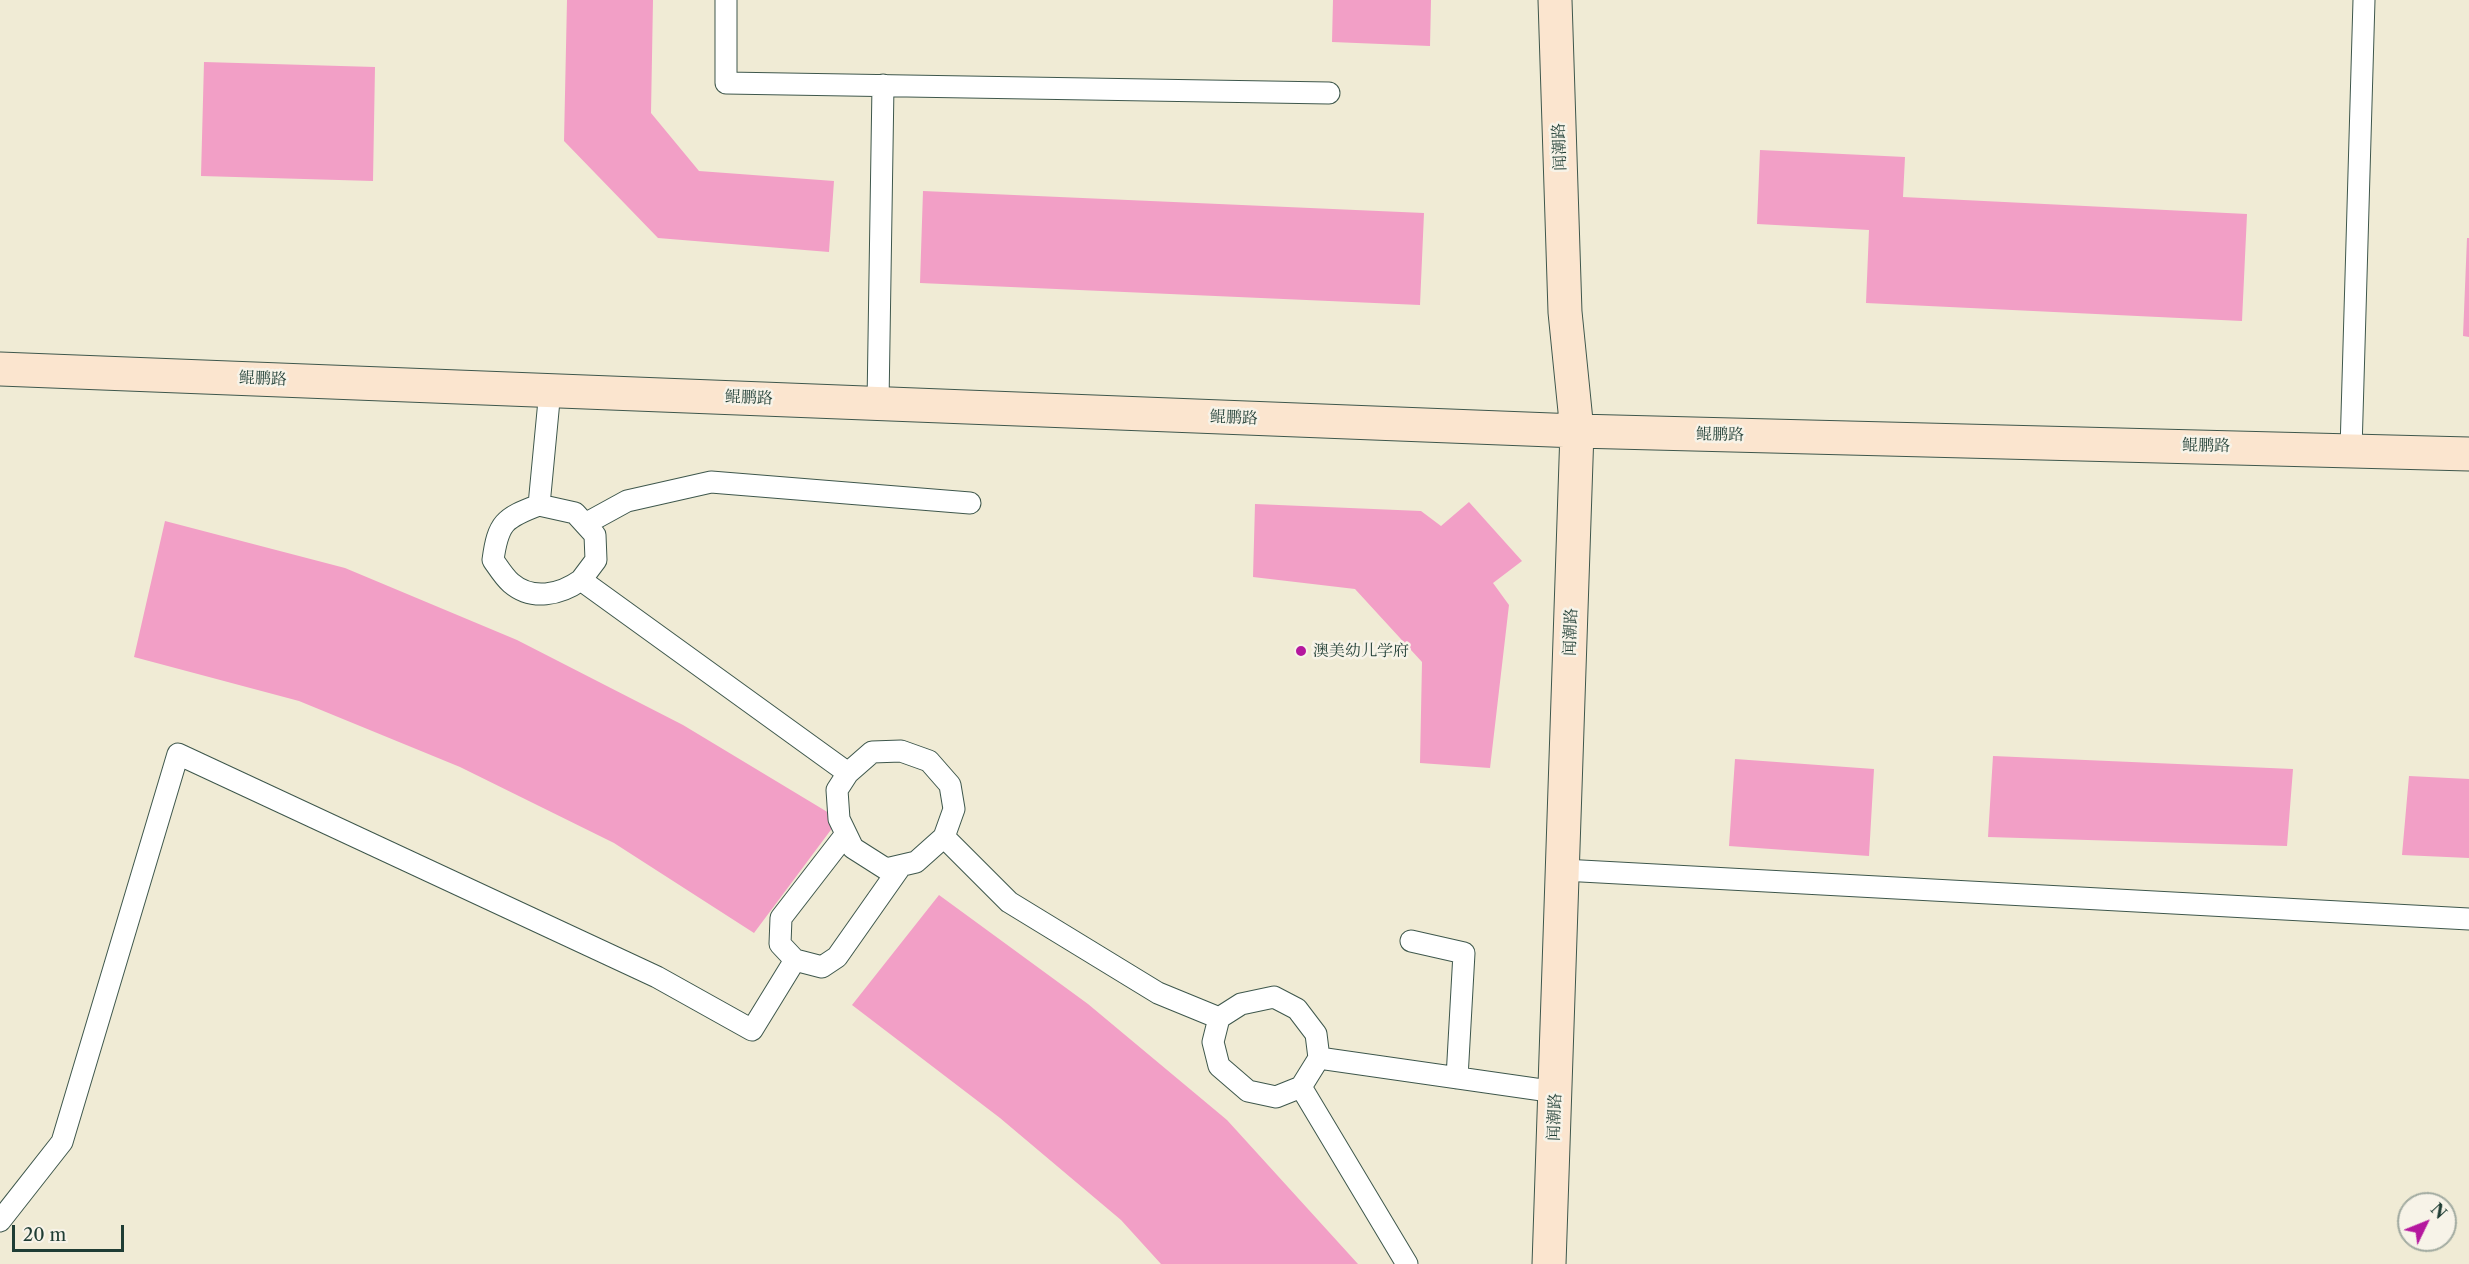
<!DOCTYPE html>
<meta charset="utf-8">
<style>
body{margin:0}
#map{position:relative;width:2469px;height:1264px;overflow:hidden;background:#f0ebd5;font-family:"Libre Caslon Text",serif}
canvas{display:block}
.north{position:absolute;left:2397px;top:1192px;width:60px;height:60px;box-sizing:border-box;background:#f7f3e8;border:2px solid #a1aaa0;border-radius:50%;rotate:47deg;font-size:16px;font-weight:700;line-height:24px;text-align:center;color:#1f3d34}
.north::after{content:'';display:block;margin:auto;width:21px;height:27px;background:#b5179e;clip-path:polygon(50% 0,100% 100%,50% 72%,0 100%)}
.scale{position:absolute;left:12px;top:1225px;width:112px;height:27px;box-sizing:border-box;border:3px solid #1f3d34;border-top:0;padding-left:8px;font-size:18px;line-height:21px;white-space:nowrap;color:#1f3d34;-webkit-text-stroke:4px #f7f3e8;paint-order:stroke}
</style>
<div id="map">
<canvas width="2469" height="1264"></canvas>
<div class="north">N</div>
<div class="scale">20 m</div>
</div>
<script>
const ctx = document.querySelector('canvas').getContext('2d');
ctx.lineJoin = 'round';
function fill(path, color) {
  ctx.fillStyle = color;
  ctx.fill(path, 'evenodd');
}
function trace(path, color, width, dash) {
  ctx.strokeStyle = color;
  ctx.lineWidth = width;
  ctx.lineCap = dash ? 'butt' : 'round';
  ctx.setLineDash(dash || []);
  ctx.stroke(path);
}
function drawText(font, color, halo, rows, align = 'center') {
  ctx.font = font + ' "Libre Caslon Text","Noto Serif SC",serif';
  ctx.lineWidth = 5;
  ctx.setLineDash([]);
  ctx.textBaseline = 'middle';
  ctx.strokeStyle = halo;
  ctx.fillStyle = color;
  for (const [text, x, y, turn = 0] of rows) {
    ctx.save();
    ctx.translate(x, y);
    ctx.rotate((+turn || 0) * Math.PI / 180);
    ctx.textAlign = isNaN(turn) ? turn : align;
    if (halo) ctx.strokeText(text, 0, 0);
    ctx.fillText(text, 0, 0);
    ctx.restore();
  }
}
const building = new Path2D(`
 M567 0H653L651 113 699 171 834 181 829 252 658 238 564 141Z
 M1333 0H1431L1430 46 1332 42Z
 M204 62 375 67 373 181 201 176Z
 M1760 150 1905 157 1903 197 2247 214 2242 321 1866 303 1869 230 1757 224Z
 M923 191 1424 213 1420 305 920 283Z
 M2467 238H2469V337L2463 336Z
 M1469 502 1522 561 1493 583 1509 605 1490 768 1420 763 1422 662 1355 589 1253 577 1255 504 1421 511 1441 526Z
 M165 521 345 568 517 640 683 725 839 819 754 933 614 843 460 767 299 701 134 657Z
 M1993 756 2293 769 2287 846 1988 837Z
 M1735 759 1874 769 1869 856 1729 846Z
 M2409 776 2469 779V858L2402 855Z
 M939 895 1088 1004 1227 1120 1358 1264H1161L1121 1220 1000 1118 852 1005Z`);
const lane = new Path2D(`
 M726 0V83L1329 93
 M550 390 539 505C504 518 498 523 493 560 498 567 504 577 511 583 532 601 560 595 581 580L848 773 872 752 901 751 929 761 950 785 954 809 944 837 1009 902 1158 993 1219 1018 1241 1004 1274 997 1297 1009 1316 1034 1319 1058 1556 1092
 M878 403 883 85
 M2351 450 2364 0
 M539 505 575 513 595 535 596 560 581 580
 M585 524 627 501 711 482 970 503
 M848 773 837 790 839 819 853 848 886 869 916 862 944 837
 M846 834 781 918 780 944 795 960 822 967 837 957 901 866
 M1563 870 2469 919
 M1411 941 1464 953 1457 1078
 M1219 1018 1213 1042 1219 1066 1248 1091 1276 1097 1301 1087 1319 1058
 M1301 1087 1407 1264
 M0 1221 62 1142 178 754 657 977 752 1030 795 960`);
const secondary = new Path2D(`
 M0 369 1577 431 2469 454
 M1549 1264 1577 431 1565 312 1555 0`);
const markers = [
 [1301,651,6,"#b5179e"]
];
const streetNames = [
 ["闻潮路",1560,147,-92],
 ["鲲鹏路",263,379,2],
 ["鲲鹏路",749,398,2],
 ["鲲鹏路",1234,418,2],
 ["鲲鹏路",1720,435,1],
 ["鲲鹏路",2206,446,1],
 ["闻潮路",1571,632,-88],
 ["闻潮路",1555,1117,-88]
];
const poiNames = [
 ["澳美幼儿学府",1313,651]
];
fill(building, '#f29fc6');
trace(lane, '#3e574c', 23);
trace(secondary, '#3e574c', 35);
trace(lane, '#fff', 21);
trace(secondary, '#fbe5cf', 33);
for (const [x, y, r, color] of markers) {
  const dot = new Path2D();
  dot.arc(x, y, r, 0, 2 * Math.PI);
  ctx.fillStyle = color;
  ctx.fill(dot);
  trace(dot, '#f7f3e8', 2);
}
drawText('16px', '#1f3d34', '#f7f3e8', streetNames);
drawText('16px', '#1f3d34', '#f7f3e8', poiNames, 'left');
</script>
